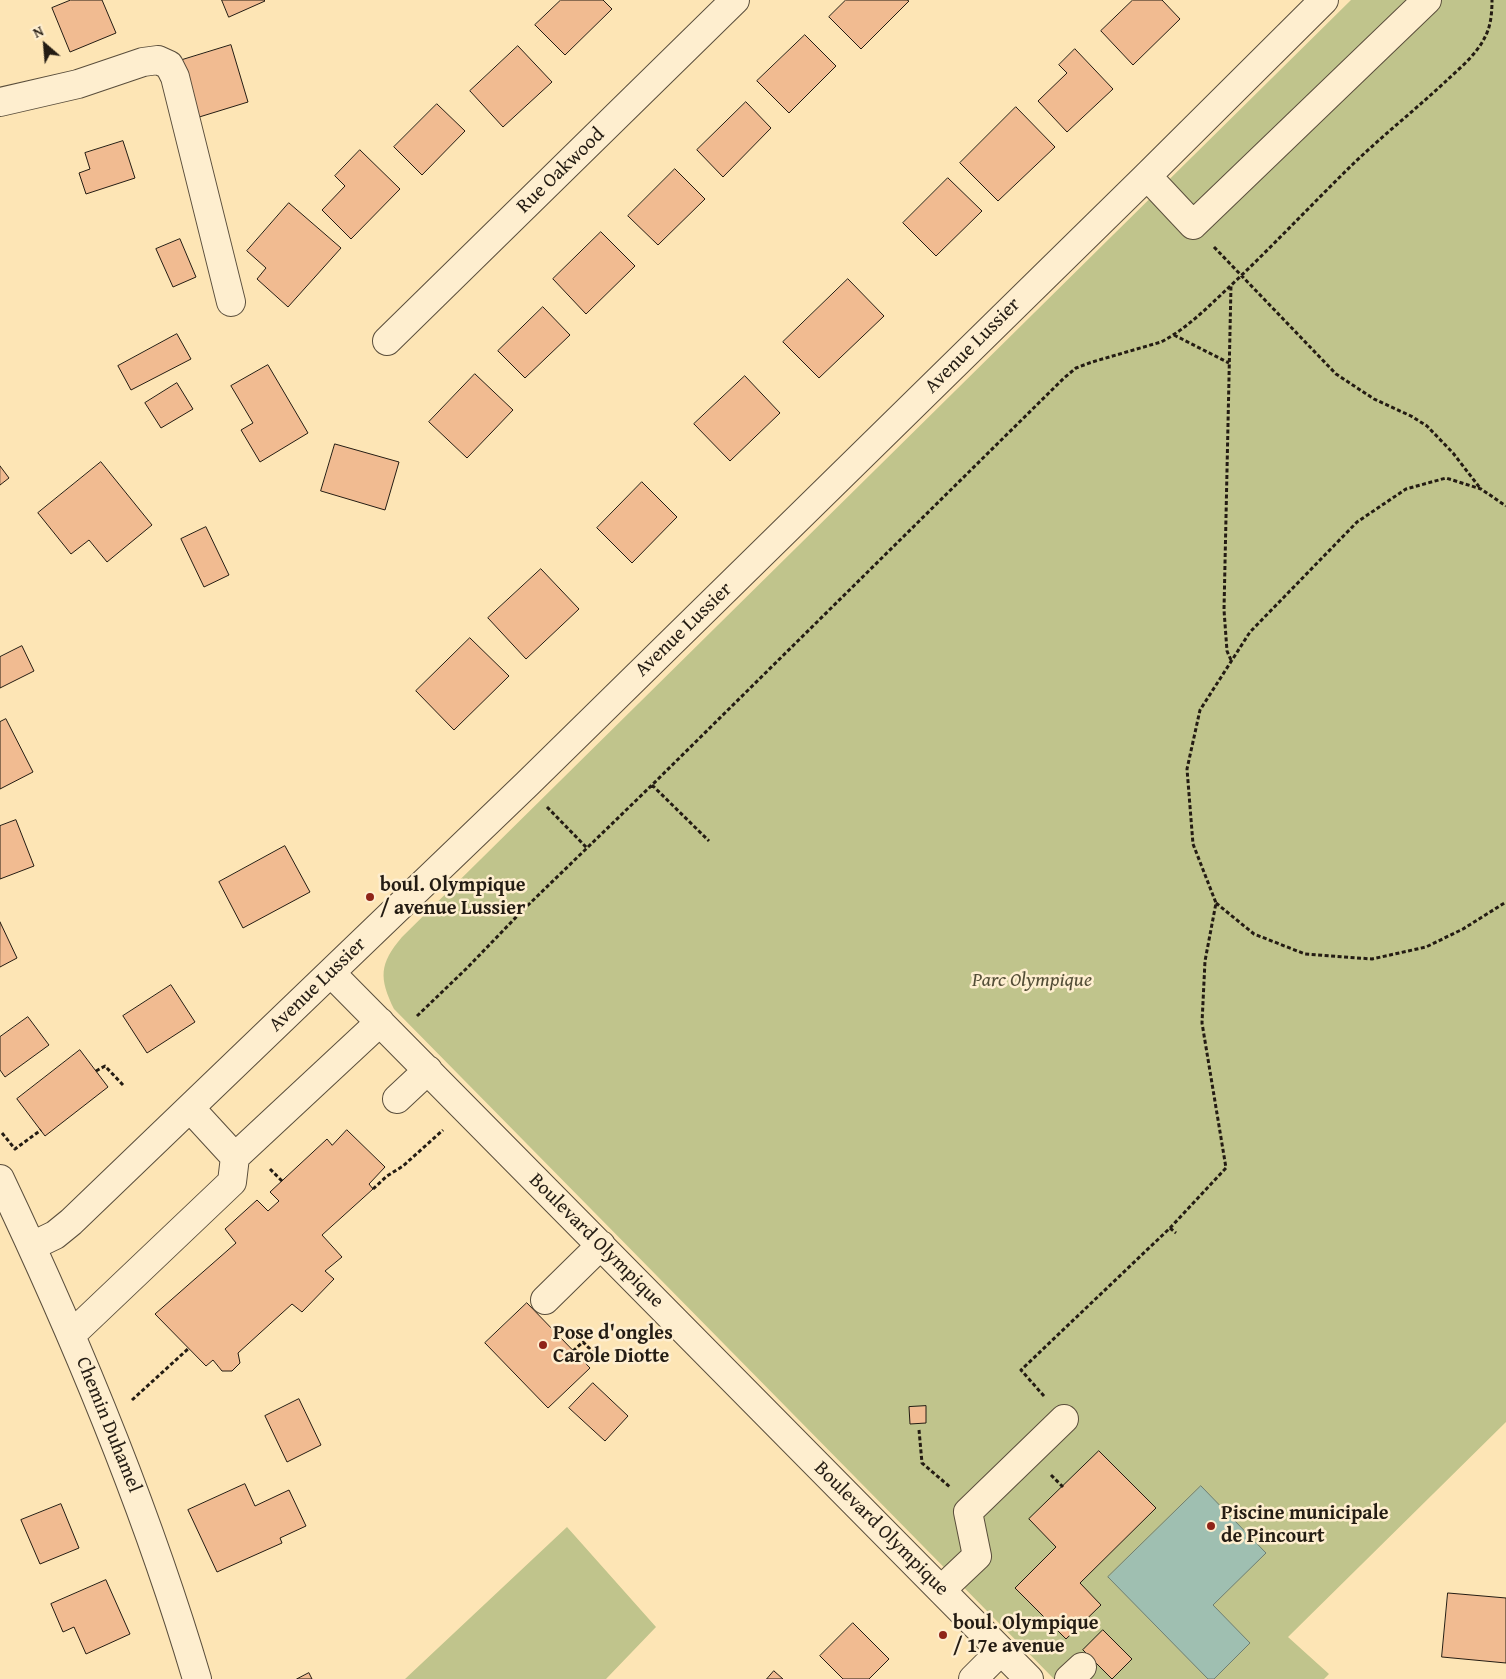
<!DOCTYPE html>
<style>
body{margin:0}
#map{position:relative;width:1506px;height:1679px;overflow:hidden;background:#fde5b5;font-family:"Gentium Book Plus",serif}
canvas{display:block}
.north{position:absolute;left:20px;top:20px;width:50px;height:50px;-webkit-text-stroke:4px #feeecf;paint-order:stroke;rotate:333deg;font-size:14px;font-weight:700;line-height:20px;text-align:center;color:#241c13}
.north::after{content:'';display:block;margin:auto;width:18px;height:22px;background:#241c13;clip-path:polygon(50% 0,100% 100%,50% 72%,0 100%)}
</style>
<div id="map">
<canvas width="1506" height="1679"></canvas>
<div class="north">N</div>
</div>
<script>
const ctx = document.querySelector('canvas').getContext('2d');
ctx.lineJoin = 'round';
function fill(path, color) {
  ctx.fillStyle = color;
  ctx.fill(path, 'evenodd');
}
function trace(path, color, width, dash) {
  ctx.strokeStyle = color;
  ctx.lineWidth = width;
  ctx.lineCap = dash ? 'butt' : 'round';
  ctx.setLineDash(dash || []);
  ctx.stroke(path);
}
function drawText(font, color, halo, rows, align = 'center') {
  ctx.font = font + ' "Gentium Book Plus",serif';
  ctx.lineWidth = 5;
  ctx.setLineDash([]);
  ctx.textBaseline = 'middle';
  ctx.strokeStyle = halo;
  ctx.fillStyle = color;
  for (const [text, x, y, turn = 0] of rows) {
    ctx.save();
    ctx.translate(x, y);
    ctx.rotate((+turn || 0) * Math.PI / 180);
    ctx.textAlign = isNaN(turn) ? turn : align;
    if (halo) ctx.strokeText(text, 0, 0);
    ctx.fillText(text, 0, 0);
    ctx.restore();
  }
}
const green = new Path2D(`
 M1351 0H1506V1422L1288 1637 1329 1674 1324 1679H1054L394 1009C379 978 379 964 402 937Z
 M567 1527 656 1627 606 1679H405Z`);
const water = new Path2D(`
 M1201 1486 1266 1553 1213 1605 1250 1643 1214 1679H1208L1108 1577Z`);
const building = new Path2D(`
 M71 0H102L116 33 70 52 52 8Z
 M222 0H264L265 1 229 17Z
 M561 0H603L612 9 565 55 535 25Z
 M846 0H907L909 1 861 49 829 17Z
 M1133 0H1162L1180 19 1133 65 1101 31Z
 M805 35 836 66 789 113 757 81Z
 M231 45 248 102 196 118 179 61Z
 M518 46 552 82 503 127 470 91Z
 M1075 49 1113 89 1067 132 1038 101 1067 73 1059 65Z
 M746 102 771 128 723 177 697 150Z
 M437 104 465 131 422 175 394 147Z
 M1016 107 1055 147 998 201 960 163Z
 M123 141 135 178 86 194 79 173 90 169 85 153Z
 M360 150 400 189 351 239 322 210 345 186 335 176Z
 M675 169 705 199 658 245 628 216Z
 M948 178 982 211 936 256 903 223Z
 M289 203 341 248 288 307 257 279 266 268 247 251Z
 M601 232 635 266 586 314 553 279Z
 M180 239 196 277 173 287 156 249Z
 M848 279 884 316 819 378 783 342Z
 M543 307 570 335 525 378 498 351Z
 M177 334 191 359 131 390 118 366Z
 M268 365 308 433 260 462 241 430 253 423 231 386Z
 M475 374 513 410 467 458 429 422Z
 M745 376 780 413 730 461 694 424Z
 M177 383 193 409 161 428 145 403Z
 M335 444 399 462 385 510 321 491Z
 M101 462 152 525 107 562 89 540 71 554 38 513Z
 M0 466 9 478 0 485Z
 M642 482 677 517 632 563 597 528Z
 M206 527 229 575 204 587 181 539Z
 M541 569 579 609 526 659 488 618Z
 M470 638 509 676 454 730 416 691Z
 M22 646 34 671 0 688V657Z
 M6 719 33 772 0 789V722Z
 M16 820 34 866 0 879V826Z
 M285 846 310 892 243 928 219 882Z
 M0 922 17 958 0 967Z
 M171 985 195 1022 147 1053 123 1016Z
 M28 1017 49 1045 5 1077 0 1070V1037Z
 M80 1050 108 1087 45 1136 17 1099Z
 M347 1130 385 1167 369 1184 373 1189 322 1235 342 1257 325 1271 334 1279 302 1312 292 1304 238 1353 240 1363 232 1371H222L213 1360 206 1366 155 1314 236 1243 225 1229 257 1200 268 1211 279 1201 270 1192 327 1139 332 1145Z
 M527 1303 590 1368 548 1408 485 1343Z
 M593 1383 628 1416 605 1441 569 1408Z
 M299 1399 321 1445 287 1462 265 1416Z
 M926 1406V1423L910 1424 909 1407Z
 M1099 1451 1156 1508 1080 1583 1101 1605 1066 1639 1015 1588 1056 1547 1029 1519Z
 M245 1484 255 1506 289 1490 306 1526 280 1538 282 1543 217 1572 188 1510Z
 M61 1504 79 1548 40 1564 21 1520Z
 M106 1580 130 1634 86 1654 74 1627 63 1632 51 1604Z
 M1448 1593 1506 1598V1663L1442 1657Z
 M853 1623 889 1659 869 1679H843L820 1656Z
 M1103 1630 1132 1659 1112 1679 1083 1650Z
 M774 1671 783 1679H767Z
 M309 1673 312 1679H297Z`);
const path = new Path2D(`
 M1214 247 1336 374 1374 399 1411 416 1427 426 1453 453 1480 488
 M1174 335 1229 363
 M1231 660 1227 651 1224 610 1231 285
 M652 785 709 841
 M547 807 587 848
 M1216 903 1254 934 1305 954 1372 959 1426 947 1463 929 1506 902
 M417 1016 467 968 523 910 652 785 1064 378 1076 368 1092 362 1161 342C1186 329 1206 309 1226 290 1269 250 1310 206 1352 165 1382 136 1415 110 1445 82 1459 69 1477 54 1485 37 1491 26 1492 12 1492 0
 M96 1071 105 1066 123 1085
 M2 1133 15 1149 41 1130
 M270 1169 282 1181
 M373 1189 387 1176 403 1166 443 1130
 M1170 1228 1176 1233
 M573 1351 583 1342 593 1352
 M1044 1396 1021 1370 1170 1228 1226 1168 1202 1023 1205 961 1216 903 1193 844 1187 769 1200 710 1250 632 1357 522 1406 489 1446 478 1481 489 1506 506
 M132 1400 189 1348
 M919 1430 922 1463 950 1487
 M1051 1475 1063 1487`);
const minor = new Path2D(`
 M0 102 78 84 143 62 158 60 169 65 175 77 231 302
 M1147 176 1193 225 1427 0
 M387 341 735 0
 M331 973 1029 1679
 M397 1099 428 1070
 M235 1157 380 1022
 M0 1179C77 1341 146 1507 197 1679
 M32 1246 55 1235 71 1222 527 784 1147 176 1324 0
 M545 1300 601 1245
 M71 1335 232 1182 235 1157 190 1108
 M941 1590 977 1556 968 1512 1064 1419
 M973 1679 1001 1651
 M1069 1679 1082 1667`);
const markers = [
 [370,897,5,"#8f2418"],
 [543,1345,5,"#8f2418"],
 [1211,1526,5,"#8f2418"],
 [943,1635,5,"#8f2418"]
];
const streetNames = [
 ["Rue Oakwood",561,171,-44],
 ["Avenue Lussier",973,346,-45],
 ["Avenue Lussier",684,630,-44],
 ["Avenue Lussier",318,985,-44],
 ["Boulevard Olympique",596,1241,45],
 ["Chemin Duhamel",108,1425,68],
 ["Boulevard Olympique",881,1529,45]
];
const poiNames = [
 ["boul. Olympique",380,886],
 ["/ avenue Lussier",380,909],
 ["Pose d'ongles",553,1334],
 ["Carole Diotte",553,1357],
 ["Piscine municipale",1221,1514],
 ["de Pincourt",1221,1537],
 ["boul. Olympique",953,1624],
 ["/ 17e avenue",953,1647]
];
const parkNames = [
 ["Parc Olympique",1032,981]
];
fill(green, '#c0c48c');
fill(water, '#9fbfb1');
trace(water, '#6e7e72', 1);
fill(building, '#f1bb91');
trace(building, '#241c13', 1);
trace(minor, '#5a4e3c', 30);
trace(path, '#241c13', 3, [4, 2.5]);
trace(minor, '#feeecf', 28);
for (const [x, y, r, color] of markers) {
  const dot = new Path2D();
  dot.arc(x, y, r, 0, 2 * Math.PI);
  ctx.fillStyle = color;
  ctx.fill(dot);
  trace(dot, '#feeecf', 2);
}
drawText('20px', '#241c13', '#feeecf', streetNames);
drawText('bold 20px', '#241c13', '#feeecf', poiNames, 'left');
drawText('italic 20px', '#534e37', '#feeecf', parkNames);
</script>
